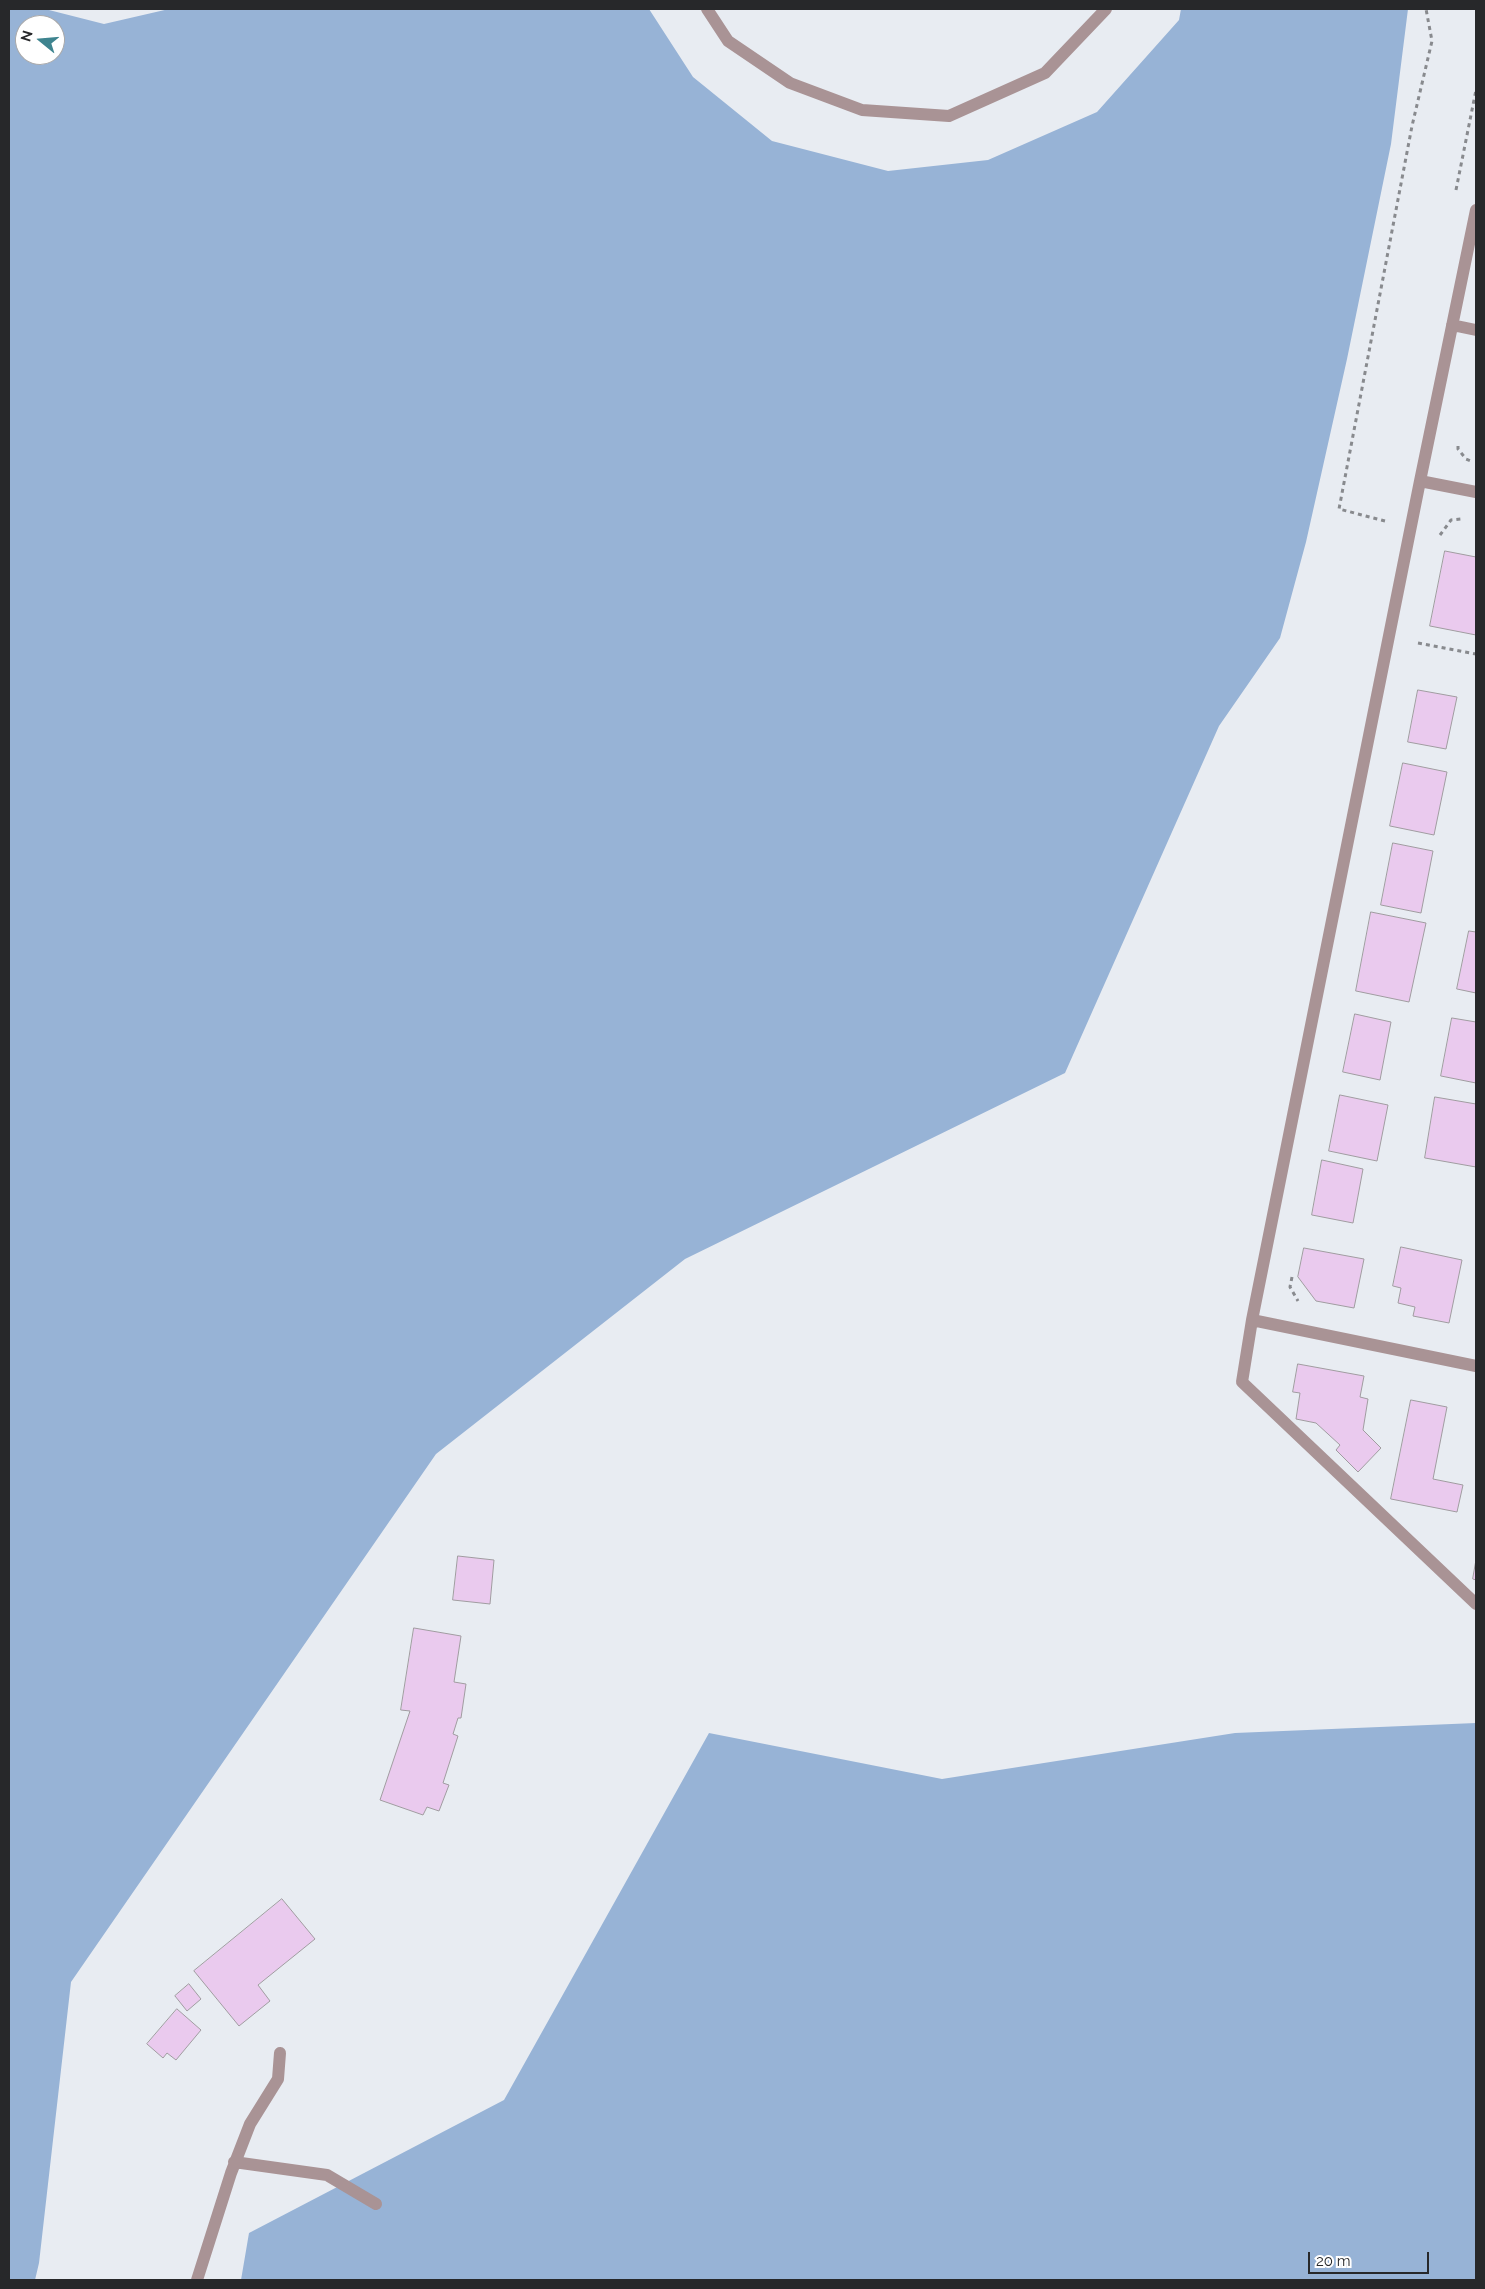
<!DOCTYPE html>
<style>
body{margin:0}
#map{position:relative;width:1485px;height:2289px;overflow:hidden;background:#e8ecf2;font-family:Raleway,sans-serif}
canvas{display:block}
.frame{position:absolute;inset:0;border:10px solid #27282a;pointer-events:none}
.north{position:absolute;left:15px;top:15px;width:50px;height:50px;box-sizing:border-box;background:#fff;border:1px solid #a9a9aa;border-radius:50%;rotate:287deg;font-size:14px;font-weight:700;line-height:20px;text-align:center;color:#27282a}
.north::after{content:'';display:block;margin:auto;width:18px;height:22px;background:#3e848f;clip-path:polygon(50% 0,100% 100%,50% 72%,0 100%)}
.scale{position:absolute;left:1308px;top:2252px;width:121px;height:22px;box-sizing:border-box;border:2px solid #27282a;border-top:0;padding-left:6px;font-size:15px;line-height:18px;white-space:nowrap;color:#27282a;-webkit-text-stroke:4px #fff;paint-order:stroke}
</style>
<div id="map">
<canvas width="1485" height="2289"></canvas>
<div class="frame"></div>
<div class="north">N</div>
<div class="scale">20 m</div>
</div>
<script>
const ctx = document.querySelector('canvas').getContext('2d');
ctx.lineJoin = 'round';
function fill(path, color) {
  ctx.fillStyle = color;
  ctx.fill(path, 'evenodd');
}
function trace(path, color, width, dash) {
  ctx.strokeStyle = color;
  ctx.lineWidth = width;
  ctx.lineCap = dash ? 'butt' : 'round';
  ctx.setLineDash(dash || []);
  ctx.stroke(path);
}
const forest = new Path2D(`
 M9 9H45L104 24 169 9H649L693 77 772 141 888 171 988 160 1097 112 1179 20 1181 9H1408L1391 144 1347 359 1306 542 1280 638 1219 726 1065 1073 685 1259 436 1454 71 1982 39 2263 35 2280H9ZM25 25H55V55H25Z
 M1476 1723V2280H241L249 2233 504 2100 709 1733 942 1779 1235 1733Z`);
const building = new Path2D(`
 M1445 551 1476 557V635L1430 626Z
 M1418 690 1457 697 1446 749 1408 742Z
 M1403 763 1447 772 1434 835 1390 826Z
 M1393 843 1433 851 1421 913 1381 905Z
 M1371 912 1426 923 1409 1002 1356 991Z
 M1469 931 1476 932V993L1457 989Z
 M1355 1014 1391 1022 1380 1080 1343 1072Z
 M1452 1018 1476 1022V1083L1441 1076Z
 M1340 1095 1388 1105 1377 1161 1329 1151Z
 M1435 1097 1476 1104V1167L1425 1158Z
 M1322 1160 1363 1169 1353 1223 1312 1215Z
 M1401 1247 1462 1260 1449 1323 1413 1316 1415 1307 1398 1303 1401 1288 1393 1286Z
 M1304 1248 1364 1259 1354 1308 1316 1301 1298 1277Z
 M1298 1364 1364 1376 1360 1397 1368 1399 1363 1430 1381 1448 1358 1472 1336 1450 1340 1445 1316 1423 1296 1419 1300 1393 1293 1392Z
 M1411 1400 1447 1407 1433 1479 1463 1485 1457 1512 1391 1499Z
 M458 1556 494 1560 490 1604 453 1600Z
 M1476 1560V1580L1473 1579Z
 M414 1628 461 1636 454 1682 466 1684 461 1718H458L453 1734 458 1736 443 1783 449 1785 439 1811 427 1807 423 1815 380 1800 410 1711 401 1710Z
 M282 1899 315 1939 258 1985 270 2001 239 2026 194 1971Z
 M189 1984 201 1999 187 2011 175 1996Z
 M177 2009 201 2030 176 2060 167 2053 163 2058 147 2044Z`);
const path = new Path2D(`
 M1456 190 1476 90
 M1458 446V449L1466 459 1471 461
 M1385 521 1339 509 1412 126 1432 41 1426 9
 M1440 535 1451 520 1461 519
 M1418 643 1476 654
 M1292 1277 1290 1287 1298 1301`);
const minor = new Path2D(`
 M707 9 728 41 790 83 862 110 949 116 1045 73 1106 9
 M1476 210 1420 481 1252 1320 1242 1382 1476 1604
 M1452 325 1476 330
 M1420 481 1476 492
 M1252 1320 1476 1366
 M234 2162 327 2175 376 2204
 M197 2280 231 2173 250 2124 278 2079 280 2053`);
fill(forest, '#97b3d6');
fill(building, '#eacaee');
trace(building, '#a09ca0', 1);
trace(path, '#888a8e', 3, [4, 4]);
trace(minor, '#a99395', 12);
</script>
